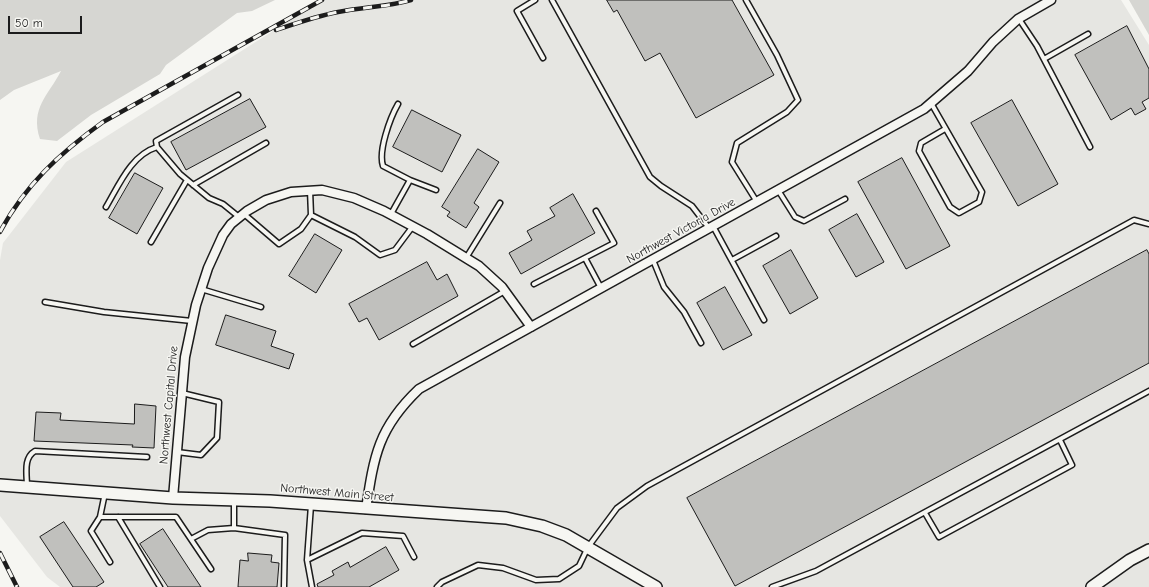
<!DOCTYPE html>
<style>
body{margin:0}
#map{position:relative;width:1149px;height:587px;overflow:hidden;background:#f6f6f2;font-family:"Comic Neue",sans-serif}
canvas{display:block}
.scale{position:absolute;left:8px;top:16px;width:74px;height:18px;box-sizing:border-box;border:2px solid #1c1c1c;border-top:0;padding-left:5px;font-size:12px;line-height:14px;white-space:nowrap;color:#1c1c1c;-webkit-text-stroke:3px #f6f6f2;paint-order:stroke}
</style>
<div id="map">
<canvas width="1149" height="587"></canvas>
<div class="scale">50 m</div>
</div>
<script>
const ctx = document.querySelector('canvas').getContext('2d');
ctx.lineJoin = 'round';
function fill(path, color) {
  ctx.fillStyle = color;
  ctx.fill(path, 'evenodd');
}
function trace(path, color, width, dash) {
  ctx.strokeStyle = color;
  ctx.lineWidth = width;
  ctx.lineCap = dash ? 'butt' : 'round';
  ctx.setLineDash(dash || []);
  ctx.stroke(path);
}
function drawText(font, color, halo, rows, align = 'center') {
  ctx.font = font + ' "Comic Neue",sans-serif';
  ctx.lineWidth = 3;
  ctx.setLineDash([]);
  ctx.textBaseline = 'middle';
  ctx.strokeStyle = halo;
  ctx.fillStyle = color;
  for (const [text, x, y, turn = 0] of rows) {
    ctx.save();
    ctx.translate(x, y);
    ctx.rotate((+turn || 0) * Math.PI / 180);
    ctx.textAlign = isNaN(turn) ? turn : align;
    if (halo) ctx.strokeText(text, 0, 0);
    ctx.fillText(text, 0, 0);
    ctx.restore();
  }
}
const built = new Path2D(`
 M322 0H1121L1149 45V587H60L47 577 0 516V260L3 243 66 162Z`);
const green = new Path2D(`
 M0 0H275L252 11 237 13 166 65 160 74 91 115 57 141 40 139C30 108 48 96 61 71L14 90 0 100Z
 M1129 0H1149V35Z`);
const building = new Path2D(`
 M607 0H732L774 75 696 118 660 53 645 61 617 10 614 12Z
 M1127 26 1149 69V98L1142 102 1146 109 1135 115 1131 108 1111 120 1075 55Z
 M250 99 266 127 186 170 171 142Z
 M1012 100 1058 184 1018 206 971 123Z
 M412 110 461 135 442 172 393 147Z
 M478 149 499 162 474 203 479 207 466 228 447 216 450 212 442 207Z
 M902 158 950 246 906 269 858 182Z
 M135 173 163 188 137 234 109 218Z
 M573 194 595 233 521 274 509 253 532 240 527 231 555 216 550 208Z
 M857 214 884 262 856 277 829 230Z
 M315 234 342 250 316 293 289 276Z
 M791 250 818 298 790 314 763 266Z
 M1147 250 1149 254V363L735 586 687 498Z
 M427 262 437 280 447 274 458 296 379 340 367 318 359 322 349 304Z
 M725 287 752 335 723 350 697 303Z
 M226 315 276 331 271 346 294 354 289 369 216 345Z
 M135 404 156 406 154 448 132 447 133 445 34 441 36 412 61 413 60 420 134 424Z
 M64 522 104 582 96 587H73L40 537Z
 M163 529 201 587H168L140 544Z
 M386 547 399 570 369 587H318L317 584 334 575 332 571 348 562 350 567Z
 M248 553 272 555 271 562 279 563 277 587H238L240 560 248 561Z`);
const lane = new Path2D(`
 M535 0 517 11 543 58
 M552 0 650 177 661 186 692 206 709 228
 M746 0 777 55 798 100 787 112 737 143 732 162 757 202
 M1019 19 1037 46 1090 147
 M1044 59 1088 34
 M238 95 156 141 157 147 180 174 209 198 223 204 239 217
 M931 103 982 192 979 202 959 213 950 207 919 151 921 143 945 129
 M410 180 436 190
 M193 185 266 143
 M778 190 795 217 804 221 845 199
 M106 207C119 185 131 155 157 147
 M244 214 279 244 301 229 311 215 310 190
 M391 214 410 180 383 166C378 151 390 118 398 104
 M311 215 355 237 380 255 395 250 413 226
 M713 226 764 320
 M151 242 187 180
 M466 258 500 203
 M585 258 601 288
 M653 260 664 287 684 312 701 343
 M732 260 776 236
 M534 284 614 243 596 211
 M201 289 261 307
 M45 302 104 312 192 321
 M413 344 505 291
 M177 452 201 455 217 438 219 402 182 393
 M27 487C27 474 23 458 35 451L147 457
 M105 493 100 517 91 531 110 562
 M311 505 307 560 362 533 403 536 414 557
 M925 513 939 537 1072 465 1060 440
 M100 517H176L211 569
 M118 517 160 587
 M234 528 285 535 284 587
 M191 539 208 530 234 528V501
 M307 560 312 587
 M437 587 442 582 478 565 503 568 536 580 559 579 579 566 588 547 617 508 647 486 1134 220 1149 224
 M772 587 816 571 1149 391`);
const street = new Path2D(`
 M173 498 185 357 196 305 208 268 223 235 231 224 247 211 266 200 291 192 322 190 354 198 384 211 427 234 479 266 502 287 531 327
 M366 509C374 456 378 428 419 389L924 109 968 71 993 42 1018 19 1051 0`);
const secondary = new Path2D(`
 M0 485 173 498 270 501 506 518 542 526 566 535 656 587
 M1092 587 1130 560 1149 550`);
const rail = new Path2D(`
 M276 30C297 23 317 16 338 12 363 7 387 7 411 0
 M0 232C25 185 60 153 103 122L322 0
 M0 553 17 587`);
const streetNames = [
 ["Northwest Victoria Drive",681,231,-29],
 ["Northwest Capital Drive",169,405,-85],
 ["Northwest Main Street",337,493,5]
];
fill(built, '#e6e6e2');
fill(green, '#d6d6d2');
fill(building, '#c0c0bd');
trace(building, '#1c1c1c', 1);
trace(lane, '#1c1c1c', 7);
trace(street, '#1c1c1c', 11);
trace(secondary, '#1c1c1c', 14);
trace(lane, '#f6f6f2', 4);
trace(street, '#f6f6f2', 8);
trace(secondary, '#f6f6f2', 11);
trace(rail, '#1c1c1c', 4.5);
trace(rail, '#f6f6f2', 3, [9]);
drawText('12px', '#1c1c1c', '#f6f6f2', streetNames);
</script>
